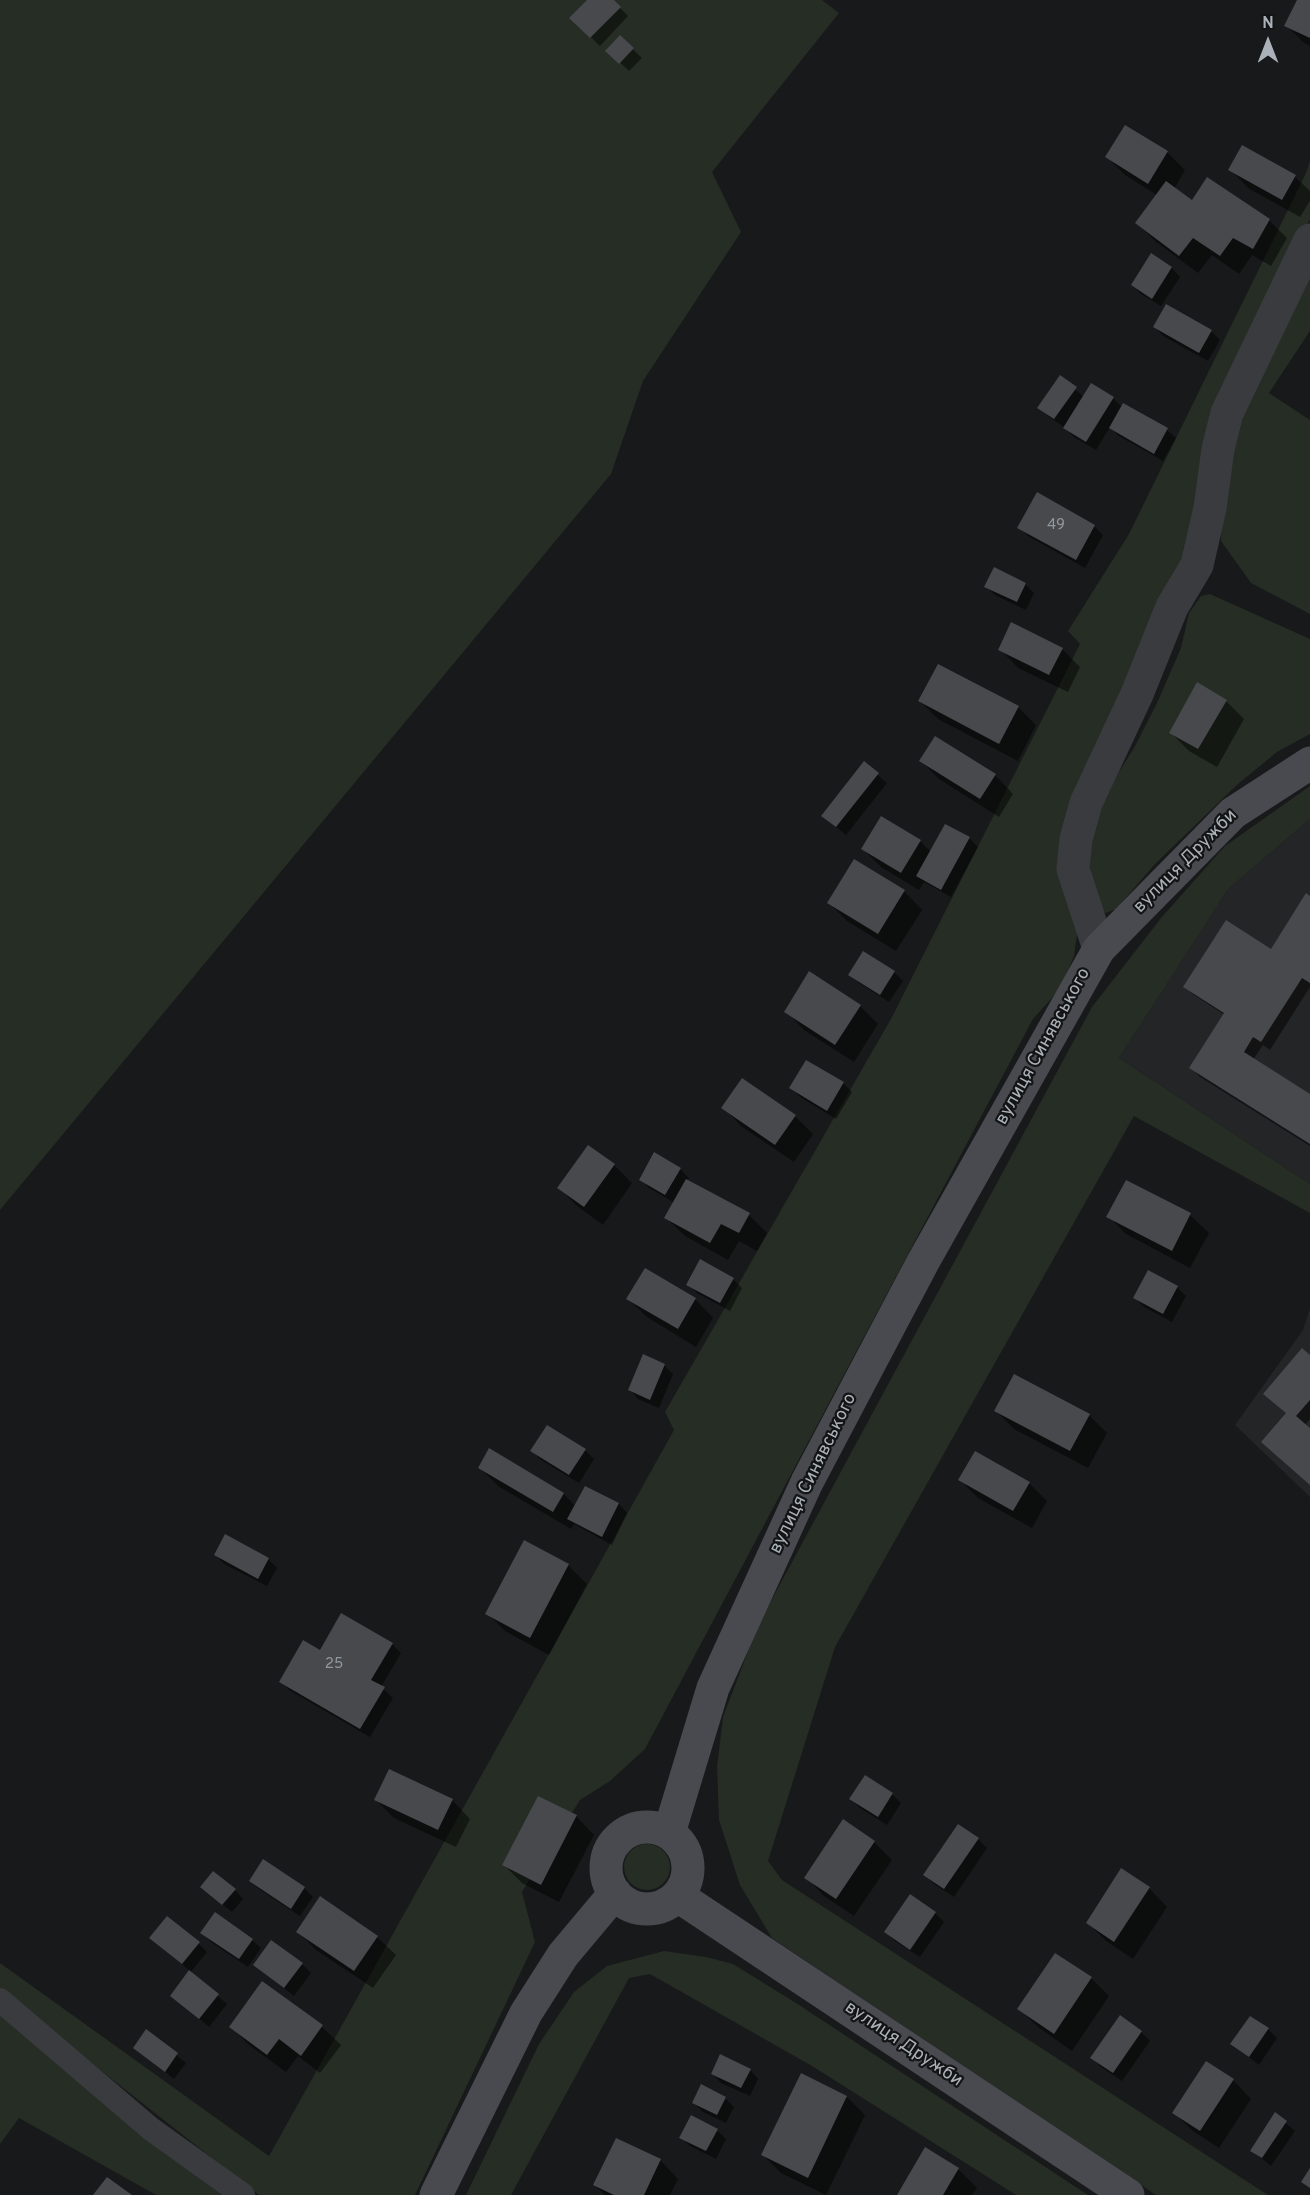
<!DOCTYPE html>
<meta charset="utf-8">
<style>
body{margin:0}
#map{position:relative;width:1310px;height:2195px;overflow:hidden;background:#18191a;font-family:Overpass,sans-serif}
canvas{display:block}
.north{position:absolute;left:1238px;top:12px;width:60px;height:60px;-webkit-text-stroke:4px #131415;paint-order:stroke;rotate:0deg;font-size:16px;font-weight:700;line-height:24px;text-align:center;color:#abb1b9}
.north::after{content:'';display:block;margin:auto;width:21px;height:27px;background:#abb1b9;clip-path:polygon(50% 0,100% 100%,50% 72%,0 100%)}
</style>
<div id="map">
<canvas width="1310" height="2195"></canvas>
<div class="north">N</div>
</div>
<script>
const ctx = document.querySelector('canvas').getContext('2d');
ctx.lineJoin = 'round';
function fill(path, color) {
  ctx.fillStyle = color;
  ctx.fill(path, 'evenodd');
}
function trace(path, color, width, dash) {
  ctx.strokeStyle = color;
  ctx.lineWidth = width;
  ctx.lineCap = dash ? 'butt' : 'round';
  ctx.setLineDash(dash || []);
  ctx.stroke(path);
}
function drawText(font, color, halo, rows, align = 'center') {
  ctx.font = font + ' Overpass,sans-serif';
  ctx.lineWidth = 4.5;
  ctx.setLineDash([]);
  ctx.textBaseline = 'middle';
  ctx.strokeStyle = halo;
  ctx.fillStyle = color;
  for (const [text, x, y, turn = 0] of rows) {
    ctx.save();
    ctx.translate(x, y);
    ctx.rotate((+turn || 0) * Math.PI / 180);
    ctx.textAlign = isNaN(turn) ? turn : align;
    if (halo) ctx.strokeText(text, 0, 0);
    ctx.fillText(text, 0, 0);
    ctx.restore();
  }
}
const built = new Path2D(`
 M1310 819V1184L1119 1058 1229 888Z
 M1310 1308V1497L1235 1425 1303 1330Z`);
const green = new Path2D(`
 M0 0H822L839 13 712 172 741 232 643 381 611 474 0 1210Z
 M1310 161V219L1248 341 1187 548 1060 836 1078 927 1074 956 1061 988 1033 1019 645 1749 610 1781 580 1800 522 1892 535 1942 415 2195H259L0 1991V1963L269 2156 674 1430 665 1412 892 1017 1080 644 1068 631 1129 534 1306 173Z
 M1310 263V331L1269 393 1310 420V614L1251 583 1221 541V499L1244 413Z
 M1210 594 1310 639V734L1277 752 1238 784 1155 864 1116 909 1106 913 1103 911 1092 881 1089 861 1095 822 1117 775 1134 748 1157 703 1181 648 1189 613 1201 596Z
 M1310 786V819L1229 888 1119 1058 1310 1184V1213L1134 1116 835 1647 768 1861 782 1880 1268 2195H1156L772 1938 740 1885 719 1820 717 1767 723 1717 758 1625 1092 1007 1161 918 1225 846Z
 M624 1867a23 23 0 1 1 46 0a23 23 0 1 1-46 0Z
 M664 1951 706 1957 733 1964 796 2003 1088 2195H1016L812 2066 650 1974 629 1978 511 2195H466L539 2044 574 1992 607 1966Z
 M0 2006 232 2195H156L19 2118 0 2144Z`);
const shadow = new Path2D(`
 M589 0H612L628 16 600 46 571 18Z
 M1298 0H1310V46L1304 43 1286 25Z
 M620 37 642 58 629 71 608 51Z
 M1242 147 1295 177 1310 191V201L1300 217 1248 188 1230 169Z
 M1167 152 1185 170 1174 189 1192 202 1269 220 1287 238 1271 266 1252 255 1239 274 1212 255 1198 273 1155 241 1137 223 1157 195 1125 175 1107 157Z
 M1151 255 1172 268 1180 277 1161 306 1141 294 1132 285Z
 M1155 327 1211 331 1220 340 1208 361 1163 336Z
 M1060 377 1084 397 1113 398 1122 407 1123 405 1167 430 1176 438 1163 461 1119 436 1110 427 1096 450 1074 437 1064 427 1048 416 1039 407Z
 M1094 526 1103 535 1085 568 1028 536 1019 527Z
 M1025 584 1034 593 1026 610 995 595 986 586Z
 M1000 649H1062L1080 667 1068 692 1018 668Z
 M920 701 1018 707 1036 725 1018 761 938 719Z
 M1226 701 1244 719 1217 767 1189 751 1170 732Z
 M921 761 995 775 1013 794 999 817 939 779Z
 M864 763 887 783 846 835 823 816Z
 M969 838 978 847 951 897 924 882 919 890 881 867 862 848 920 841 931 852Z
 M904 891 922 910 896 951 847 921 829 903Z
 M1310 898V987L1270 1050 1263 1045 1253 1060 1310 1096V1146L1200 1077 1191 1068 1225 1015 1194 995 1185 987 1271 951Z
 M894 972 903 981 889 1002 859 983 850 974Z
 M860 1006 878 1024 854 1062 804 1030 786 1011Z
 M843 1083 852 1092 836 1119 800 1097 791 1088Z
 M723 1107 795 1116 813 1134 794 1162 741 1126Z
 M614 1165 632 1183 603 1225 577 1206 559 1188Z
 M680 1169 689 1178 687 1181 749 1215 767 1233 757 1251 739 1241 728 1260 685 1236 666 1218 675 1203 649 1188 641 1179Z
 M1126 1182 1190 1215 1209 1233 1190 1268 1126 1234 1108 1216Z
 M733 1279 742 1288 730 1311 697 1293 688 1284Z
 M1177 1287 1186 1296 1172 1322 1144 1307 1135 1298Z
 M628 1299H695L713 1318 696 1347 647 1317Z
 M1310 1357V1419L1305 1425 1310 1430V1484L1287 1414Z
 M664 1365 673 1374 659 1408 638 1399 630 1390Z
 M996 1411 1089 1415 1107 1433 1088 1468 1014 1429Z
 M490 1450 564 1494 575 1506 585 1488 619 1504 627 1513 612 1545 574 1524 571 1529 498 1486 479 1467Z
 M585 1450 594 1459 579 1483 541 1460 532 1451Z
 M960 1480 1029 1483 1047 1501 1032 1528 978 1498Z
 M525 1542 568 1565 587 1584 549 1655 505 1631 487 1613Z
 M216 1555 268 1559 277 1568 267 1586 224 1564Z
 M392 1644 401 1653 381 1687 393 1698 370 1737 289 1690 281 1681 320 1652Z
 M865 1777 892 1794 901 1803 887 1825 860 1808 851 1799Z
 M375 1799 452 1800 470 1819 456 1847 394 1818Z
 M576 1816 594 1835 559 1902 522 1883 504 1865Z
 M978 1839 987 1848 954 1897 934 1884 925 1875Z
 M874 1842 892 1860 854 1916 824 1896 806 1877Z
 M251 1881 304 1888 313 1897 300 1916 259 1889Z
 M1149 1888 1167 1907 1133 1959 1106 1941 1088 1923Z
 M235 1890 243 1899 232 1912 211 1895Z
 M320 1898 377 1937 396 1955 373 1988 316 1950 298 1932Z
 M935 1913 944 1922 920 1957 895 1941 886 1932Z
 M202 1933 252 1940 261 1948 248 1967 211 1942Z
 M151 1938 199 1944 207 1952 190 1973 227 2004 209 2027 172 1995 190 1971Z
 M302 1964 311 1973 294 1996 255 1965Z
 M1091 1978 1109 1996 1072 2051 1038 2027 1019 2009Z
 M263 1983 322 2027 341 2045 320 2073 298 2056 286 2072 249 2045 231 2027Z
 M1268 2029 1277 2038 1259 2065 1232 2044Z
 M147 2031 186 2063 174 2079 135 2047Z
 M1141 2032 1150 2041 1122 2081 1101 2067 1092 2058Z
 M1207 2063 1233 2080 1251 2099 1219 2148 1193 2131 1174 2113Z
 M750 2070 758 2079 750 2096 721 2083 713 2074Z
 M847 2097 865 2115 826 2195 781 2173 763 2155Z
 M725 2098 734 2107 726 2123 703 2112 694 2103Z
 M1275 2114 1295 2131 1271 2166 1252 2150Z
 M691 2117 717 2130 726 2139 716 2159 690 2146 681 2137Z
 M926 2149 958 2169 977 2188 972 2195H898Z
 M660 2160 678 2179 670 2195H605L595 2185Z`);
const building = new Path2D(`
 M587 0H614L621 7 590 38 569 18Z
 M1297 0H1310V38L1284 26Z
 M620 35 634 48 619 64 605 51Z
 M1125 125 1168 151 1148 184 1105 157Z
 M1242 145 1296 175 1282 200 1228 170Z
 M1207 177 1270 219 1253 249 1233 238 1220 256 1193 238 1179 256 1135 223 1166 181 1192 200Z
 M1151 253 1172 267 1152 299 1131 285Z
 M1166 304 1212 330 1199 353 1153 327Z
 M1060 375 1077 387 1054 419 1037 408Z
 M1091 383 1114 397 1086 442 1063 428Z
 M1123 403 1168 428 1154 454 1109 428Z
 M1037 492 1095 525 1076 560 1017 528Z
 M994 567 1026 583 1017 602 984 587Z
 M1011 622 1063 648 1049 675 998 650Z
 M938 664 1019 706 999 744 918 701Z
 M1197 682 1227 700 1198 749 1169 733Z
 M935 736 996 774 980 799 919 761Z
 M864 761 879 773 836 827 821 816Z
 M881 816 921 840 901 873 861 849Z
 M945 824 970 837 941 890 916 876Z
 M854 859 905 890 878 934 827 903Z
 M1306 893 1310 896V983L1302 978 1261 1042 1253 1037 1244 1052 1310 1094V1144L1189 1068 1224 1013 1183 987 1226 920 1271 949Z
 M863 951 895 971 880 995 848 975Z
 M809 971 861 1005 835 1045 784 1012Z
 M806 1060 844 1082 827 1111 789 1088Z
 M742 1078 796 1115 775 1145 721 1108Z
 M588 1145 615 1164 584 1207 557 1188Z
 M654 1152 681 1168 665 1195 639 1180Z
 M686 1179 750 1213 739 1233 721 1224 710 1243 664 1218Z
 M1126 1180 1191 1213 1172 1251 1106 1217Z
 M700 1259 734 1278 720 1303 686 1285Z
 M645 1268 696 1298 678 1329 626 1299Z
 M1148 1270 1178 1286 1163 1314 1133 1298Z
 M1302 1348 1310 1355V1400L1296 1416 1310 1428V1485L1261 1442 1286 1413 1263 1394Z
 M643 1354 665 1364 650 1400 628 1390Z
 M1014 1374 1090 1414 1070 1451 994 1411Z
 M547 1425 586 1449 569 1475 530 1451Z
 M489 1448 564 1493 553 1512 478 1468Z
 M975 1451 1030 1482 1013 1511 958 1480Z
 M585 1486 619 1503 602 1537 567 1519Z
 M225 1534 269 1558 258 1579 214 1555Z
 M524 1540 569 1564 530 1638 485 1614Z
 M341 1613 393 1643 371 1680 385 1687 360 1729 279 1682 303 1640 320 1650Z
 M389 1769 453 1799 438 1830 374 1800Z
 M865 1775 893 1793 878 1817 849 1799Z
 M538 1796 577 1815 541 1885 502 1865Z
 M843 1819 875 1841 836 1899 804 1878Z
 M958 1824 979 1838 944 1889 923 1875Z
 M263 1859 305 1887 291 1909 249 1881Z
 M1121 1868 1150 1887 1114 1942 1086 1923Z
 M213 1871 236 1889 222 1905 200 1887Z
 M910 1894 936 1912 910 1950 884 1932Z
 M320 1896 378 1936 354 1971 296 1932Z
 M215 1912 253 1939 239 1959 200 1933Z
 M167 1916 200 1942 182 1964 149 1938Z
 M271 1940 303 1963 284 1988 253 1965Z
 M1055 1953 1092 1977 1054 2034 1017 2009Z
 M189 1970 219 1994 199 2019 170 1996Z
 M262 1981 323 2025 301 2056 279 2039 267 2055 229 2027Z
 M1120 2015 1142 2031 1113 2073 1090 2058Z
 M1250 2016 1269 2028 1249 2057 1230 2044Z
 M146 2029 178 2053 165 2072 133 2048Z
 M720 2054 751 2069 741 2088 711 2074Z
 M1206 2061 1234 2079 1200 2131 1172 2113Z
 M801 2073 847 2096 808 2178 761 2155Z
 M701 2084 726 2097 717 2115 692 2103Z
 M1275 2112 1287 2121 1262 2158 1250 2151Z
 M691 2115 718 2129 706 2151 679 2138Z
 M616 2138 661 2159 644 2195H614L593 2185Z
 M925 2147 959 2168 943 2195H897Z
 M1310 2168V2188L1301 2182Z
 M107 2177 132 2195H93Z`);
const lane = new Path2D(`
 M0 2000 151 2129 243 2195`);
const street = new Path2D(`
 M1099 949 1073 869 1076 839 1086 803 1137 694 1172 607 1197 565 1210 508 1218 449 1227 413 1310 240`);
const secondary = new Path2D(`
 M606 1868a41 41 0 1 1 82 0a41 41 0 1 1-82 0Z
 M669 1833 713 1688 807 1482 923 1262 1099 949 1233 813 1310 763
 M678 1896 1128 2195
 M436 2195 526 2013 563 1955 615 1893`);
const numberNames = [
 ["49",1056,526],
 ["25",334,1665]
];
const streetNames = [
 ["вулиця Дружби",1186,862,-45],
 ["вулиця Синявського",1044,1047,-61],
 ["вулиця Синявського",814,1474,-64],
 ["вулиця Дружби",903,2045,34]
];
fill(built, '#242527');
fill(green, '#252d25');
fill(shadow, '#0007');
fill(building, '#47494d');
trace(lane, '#3a3b3f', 24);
trace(street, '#3a3b3f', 33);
trace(secondary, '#484a4f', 33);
drawText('15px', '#92979e', null, numberNames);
drawText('18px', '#abb1b9', '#131415', streetNames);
</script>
